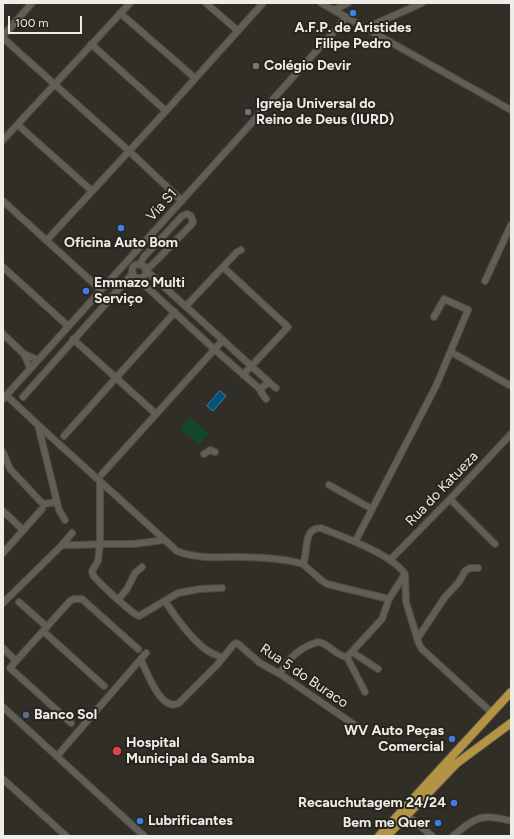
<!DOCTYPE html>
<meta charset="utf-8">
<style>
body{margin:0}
#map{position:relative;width:514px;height:839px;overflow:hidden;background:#312e27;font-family:Figtree,sans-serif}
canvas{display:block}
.frame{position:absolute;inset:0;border:4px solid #eeece7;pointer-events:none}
.scale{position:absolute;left:8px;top:16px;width:74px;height:18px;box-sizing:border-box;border:2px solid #eeece7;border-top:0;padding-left:5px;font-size:12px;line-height:14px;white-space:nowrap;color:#eeece7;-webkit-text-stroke:3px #27251d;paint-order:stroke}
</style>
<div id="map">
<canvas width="514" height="839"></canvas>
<div class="frame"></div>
<div class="scale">100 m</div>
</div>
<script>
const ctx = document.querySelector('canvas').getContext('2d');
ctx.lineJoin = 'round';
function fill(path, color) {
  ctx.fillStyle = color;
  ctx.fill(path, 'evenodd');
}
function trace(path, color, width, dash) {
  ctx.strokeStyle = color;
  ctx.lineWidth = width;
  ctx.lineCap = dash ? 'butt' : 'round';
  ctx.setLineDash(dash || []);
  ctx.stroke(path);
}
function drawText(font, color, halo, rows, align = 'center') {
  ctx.font = font + ' Figtree,sans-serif';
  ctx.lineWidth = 4;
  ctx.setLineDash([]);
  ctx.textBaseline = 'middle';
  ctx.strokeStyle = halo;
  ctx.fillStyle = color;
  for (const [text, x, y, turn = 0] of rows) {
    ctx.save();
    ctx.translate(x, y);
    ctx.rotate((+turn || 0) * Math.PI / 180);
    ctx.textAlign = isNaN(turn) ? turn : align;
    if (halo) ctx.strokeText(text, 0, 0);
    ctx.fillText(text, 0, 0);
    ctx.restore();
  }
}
const green = new Path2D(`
 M190 417 209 434 199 445 180 429Z`);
const water = new Path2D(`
 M220 391 226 396 213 411 207 406Z`);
const minor = new Path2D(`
 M206 3 238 31
 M321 3 511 110
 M334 10 348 3
 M120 13 195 78
 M366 28 422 3
 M3 36 32 3
 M3 38 129 151 182 201
 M91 44 166 111
 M18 125 92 191
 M3 140 130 3
 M3 201 101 290
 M47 240 166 111 263 3
 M132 271a7 7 0 1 1 14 0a7 7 0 1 1-14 0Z
 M140 265 143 258 182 216 187 214 191 216 193 222 191 225 151 266 145 269
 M3 267 68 326
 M223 267 288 327 243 375
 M146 271 149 273 271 384
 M137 278 214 349 261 390
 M485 281 511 225
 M186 306 237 252 241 250
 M3 334 24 354 38 360
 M73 339 156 414
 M451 352 511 386
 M24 354 30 368
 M6 395 38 425 177 551C196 559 219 557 238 557 259 557 282 558 303 564 309 551 302 528 321 528 344 537 391 554 405 574L406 602 419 644 422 649 492 713
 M23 397 133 273
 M3 399 347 17
 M266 399 261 392C261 387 266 383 271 384L276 388
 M38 425 59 510 65 520
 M64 436 175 312
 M3 452 10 469 41 502 44 504 57 502
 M204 454 210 450 215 452
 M102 474 223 340
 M100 481V544L98 561 92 571 93 575C98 582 131 613 139 616L178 593 200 589 222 588
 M329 485 372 509
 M450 499 495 544
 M3 511 23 530
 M355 542 436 386 468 310 444 299 434 317
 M62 545H80L100 544H134L164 540
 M3 553 42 509
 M390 560 450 499 511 434
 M303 564 321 580 327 584 389 599
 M118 600 127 589 135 573 142 567
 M165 601C176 618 192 640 208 651 213 654 218 656 223 658
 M19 602 47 627
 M3 603 62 545 72 533
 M43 631 104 686
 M417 639 445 597 459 582 465 571 470 568H478
 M3 648 16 661
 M352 652 378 669
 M347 657 365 692
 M141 660C147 672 161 713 179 703L217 665 234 644 237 643 260 663 280 674 359 728
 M280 674C288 658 301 647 318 642 329 643 335 656 347 657L382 619 389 599 405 574
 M3 707 144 836
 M71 723 10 668 16 661 70 601 74 599H82L138 649
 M57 756 146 653
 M3 779 66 836
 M407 815 432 836
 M453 836C476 817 481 813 511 821`);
const highway = new Path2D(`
 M379 836 511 692
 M387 836 457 763 511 723`);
const markers = [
 [353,13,4,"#3f7fe0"],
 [256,66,4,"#8d6e63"],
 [248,112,4,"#6b7280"],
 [121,228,4,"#3f7fe0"],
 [86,291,4,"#3f7fe0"],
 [26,715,4,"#5c6f8a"],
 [452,739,4,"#3f7fe0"],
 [117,751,5,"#e0444e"],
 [454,803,4,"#3f7fe0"],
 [140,821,4,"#3f7fe0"],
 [438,823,4,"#3f7fe0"]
];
const poiNames = [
 ["A.F.P. de Aristides",353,28,"center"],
 ["Filipe Pedro",353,44,"center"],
 ["Colégio Devir",264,66],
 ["Igreja Universal do",256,104],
 ["Reino de Deus (IURD)",256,120],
 ["Oficina Auto Bom",121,243,"center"],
 ["Emmazo Multi",94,283],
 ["Serviço",94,299],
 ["Banco Sol",34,715],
 ["WV Auto Peças",444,731,"right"],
 ["Comercial",444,747,"right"],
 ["Hospital",126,743],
 ["Municipal da Samba",126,759],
 ["Recauchutagem 24/24",446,803,"right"],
 ["Lubrificantes",148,821],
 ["Bem me Quer",430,823,"right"]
];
const streetNames = [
 ["Via S1",162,205,-48],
 ["Rua do Katueza",442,489,-46],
 ["Rua 5 do Buraco",304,676,34]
];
fill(green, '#13472c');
fill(water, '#00527f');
trace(water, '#47809e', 1);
trace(minor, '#4c4a43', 8);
trace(highway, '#4c4a43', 10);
trace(minor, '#615e56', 6);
trace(highway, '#b59345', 8);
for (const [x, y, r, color] of markers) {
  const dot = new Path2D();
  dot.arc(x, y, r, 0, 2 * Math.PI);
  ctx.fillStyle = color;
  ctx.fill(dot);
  trace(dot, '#27251d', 1.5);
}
drawText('bold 14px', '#eeece7', '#27251d', poiNames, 'left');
drawText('14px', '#eeece7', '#27251d', streetNames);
</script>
